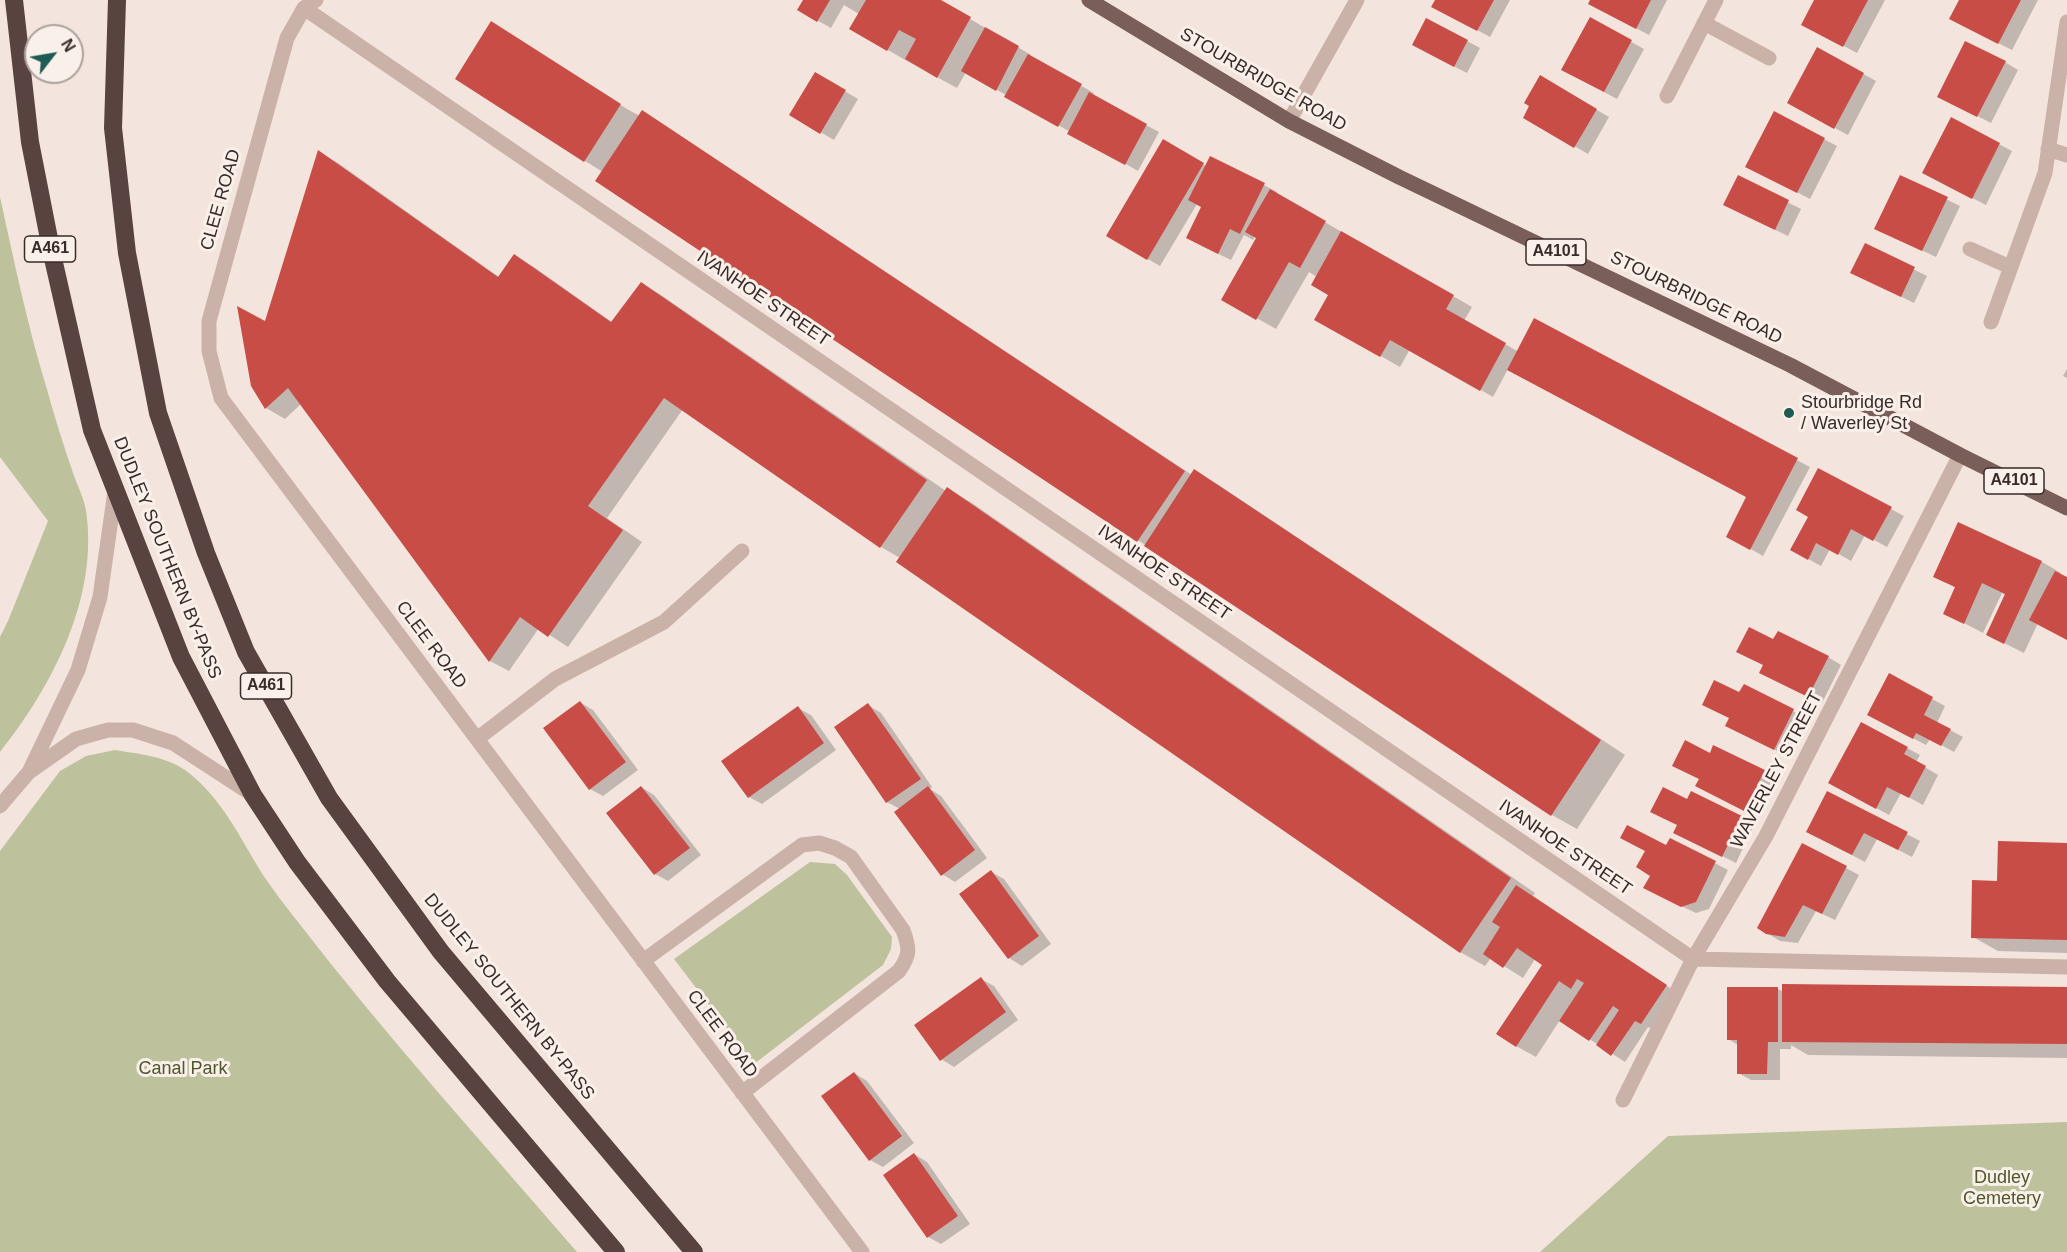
<!DOCTYPE html>
<style>
body{margin:0}
#map{position:relative;width:2067px;height:1252px;overflow:hidden;background:#f3e4dd;font-family:Arial,sans-serif}
canvas{display:block}
.north{position:absolute;left:24px;top:24px;width:60px;height:60px;box-sizing:border-box;background:#faf0ea;border:2px solid #aca19d;border-radius:50%;rotate:59deg;font-size:16px;font-weight:700;line-height:24px;text-align:center;color:#382b29}
.north::after{content:'';display:block;margin:auto;width:21px;height:27px;background:#1d5b53;clip-path:polygon(50% 0,100% 100%,50% 72%,0 100%)}
</style>
<div id="map">
<canvas width="2067" height="1252"></canvas>
<div class="north">N</div>
</div>
<script>
const ctx = document.querySelector('canvas').getContext('2d');
ctx.lineJoin = 'round';
function fill(path, color) {
  ctx.fillStyle = color;
  ctx.fill(path, 'evenodd');
}
function trace(path, color, width, dash) {
  ctx.strokeStyle = color;
  ctx.lineWidth = width;
  ctx.lineCap = dash ? 'butt' : 'round';
  ctx.setLineDash(dash || []);
  ctx.stroke(path);
}
function drawText(font, color, halo, rows, align = 'center') {
  ctx.font = font + ' Arial,sans-serif';
  ctx.lineWidth = 6;
  ctx.setLineDash([]);
  ctx.textBaseline = 'middle';
  ctx.strokeStyle = halo;
  ctx.fillStyle = color;
  for (const [text, x, y, turn = 0] of rows) {
    ctx.save();
    ctx.translate(x, y);
    ctx.rotate((+turn || 0) * Math.PI / 180);
    ctx.textAlign = isNaN(turn) ? turn : align;
    if (halo) ctx.strokeText(text, 0, 0);
    ctx.fillText(text, 0, 0);
    ctx.restore();
  }
}
const green = new Path2D(`
 M0 197C14 260 27 324 46 386 54 415 63 444 73 473 77 485 84 498 86 511 99 597 52 687 0 752V637L8 621 48 521 0 457Z
 M115 750C139 754 164 756 185 770 221 796 240 838 263 875 274 891 286 907 298 922 386 1036 483 1143 577 1252H0V851L60 771 86 756Z
 M810 862 835 864 847 875 892 937 891 949 883 965 754 1064 674 959Z
 M2067 1122V1252H1540L1668 1136Z`);
const shadow = new Path2D(`
 M805 0H938L1031 55 1030 57 1094 93 1092 96 1159 132 1138 171 966 72 957 88 907 61 851 29 859 14 844 5 831 28 799 10Z
 M1436 0H1510L1490 37 1446 13Z
 M1592 0H1667L1649 35 1603 11Z
 M1816 0H1885L1857 53 1816 31Z
 M1961 0H2038L2012 50 1964 26Z
 M1590 19 1644 49 1617 99 1576 77Z
 M492 23 627 109 640 116 643 112 667 127 1192 475 1195 471 1220 486 1625 755 1577 829 1552 815 597 181 603 172 585 161Z
 M1467 41 1480 48 1467 73 1426 52Z
 M1817 49 1876 81 1848 135 1801 110Z
 M2005 62 2018 70 1991 123 1952 103Z
 M816 74 858 99 834 140 791 115Z
 M1540 77 1609 117 1588 154 1525 117Z
 M1774 113 1837 146 1810 199 1760 173Z
 M1951 119 2012 151 1986 205 1937 180Z
 M1164 141 1206 166 1264 185 1277 192 1276 194 1472 307 1464 321 1519 352 1535 321 1810 467 1763 556 1728 536 1748 498 1508 369 1493 397 1410 349 1400 367 1316 319 1330 294 1317 277 1309 272 1276 329 1223 299 1258 238 1255 236 1253 240 1244 235 1231 260 1200 245 1203 207 1197 204 1160 266 1108 236Z
 M319 152 338 163 499 277 515 256 534 267 613 323 642 284 661 295 946 491 948 489 972 503 1535 893 1533 896 1679 994 1654 1030 1648 1027 1625 1062 1560 1020 1536 1057 1516 1046 1544 965 1535 959 1523 978 1491 958 1485 966 1460 952 900 558 881 547 683 409 607 518 642 542 568 647 539 628 509 671 490 661 301 404 285 419 266 408V323Z
 M1738 177 1801 209 1788 236 1738 212Z
 M1901 177 1960 206 1936 257 1889 235Z
 M1865 245 1927 276 1914 303 1865 279Z
 M2067 369V378L2063 376Z
 M1891 509 1904 516 1887 547 1865 535 1851 561 1830 549 1821 566 1792 550Z
 M1959 524 2042 562 2061 573 2060 575 2067 579V639L2038 623 2024 653 1988 635 2006 595 2002 593 1983 633 1945 613 1956 588 1935 576Z
 M1774 641 1828 657 1841 665 1822 703 1774 680Z
 M1890 676 1945 706 1937 723 1963 737 1954 752 1930 739 1926 745 1882 722Z
 M1744 686 1806 718 1787 756 1740 732V694Z
 M581 703 593 710 638 770 603 796 590 789Z
 M868 705 881 713 932 787 930 789 941 796 987 858 955 882 942 874 900 809 887 802Z
 M798 708 811 715 836 750 762 804 749 797Z
 M1907 748 1920 755 1916 762 1938 775 1923 805 1901 793 1889 815 1843 790Z
 M1710 755 1764 771 1777 779 1758 817 1710 793Z
 M641 787 654 795 701 855 668 881 655 874Z
 M1692 793 1754 825 1736 863 1688 839V801Z
 M1828 793 1920 841 1912 857 1877 839 1865 862 1821 839Z
 M1671 840 1728 870 1709 909 1696 913 1658 895 1647 851 1667 847Z
 M2067 845V953L1998 951 1973 937 1999 882Z
 M1846 868 1859 875 1835 920 1816 911 1798 943 1780 941 1767 933Z
 M991 872 1004 879 1051 944 1022 966 1009 958 961 894Z
 M981 979 994 986 1018 1020 954 1067 941 1059Z
 M2067 988V1058L1808 1055 1791 1045V1049H1780V1080H1751L1738 1073V1045L1728 1039 1778 989 1784 992Z
 M854 1073 867 1081 914 1143 883 1167 870 1160Z
 M914 1154 927 1162 970 1224 941 1244 928 1237Z`);
const building = new Path2D(`
 M803 0H830L817 22 797 10Z
 M866 0H941L971 17 937 78 905 59 916 39 899 30 887 51 849 29Z
 M1435 0H1494L1477 31 1431 7Z
 M1590 0H1651L1636 29 1588 4Z
 M1814 0H1868L1843 47 1801 25Z
 M1959 0H2021L1998 44 1949 19Z
 M1590 17 1632 40 1604 92 1561 70Z
 M1426 18 1468 40 1454 67 1412 45Z
 M491 21 621 104 584 162 455 79Z
 M985 27 1019 46 996 91 961 71Z
 M1965 41 2006 61 1977 117 1937 97Z
 M1817 47 1864 73 1834 129 1787 103Z
 M1028 54 1082 84 1058 127 1004 97Z
 M815 72 846 90 820 134 789 115Z
 M1540 75 1597 109 1574 148 1523 118 1529 106 1524 103Z
 M1089 92 1147 124 1125 165 1067 134Z
 M642 110 1185 471 1137 542 595 181Z
 M1774 111 1825 138 1797 193 1745 167Z
 M1951 117 2000 143 1972 199 1922 173Z
 M1163 139 1204 163 1147 260 1106 236Z
 M318 150 498 277 514 254 611 322 641 282 927 480 880 548 664 398 588 506 623 530 548 637 520 617 489 662 288 388 265 409 251 386 237 306 265 321Z
 M1210 156 1265 183 1240 234 1230 229 1218 254 1186 238 1201 207 1188 200Z
 M1738 175 1789 200 1775 230 1723 205Z
 M1900 175 1948 197 1922 251 1874 229Z
 M1270 189 1326 221 1300 268 1289 262 1256 320 1221 300 1256 238 1245 232Z
 M1341 231 1454 295 1446 309 1506 343 1480 391 1390 340 1380 357 1314 320 1328 295 1311 285Z
 M1865 243 1915 267 1901 297 1850 273Z
 M1534 318 1798 458 1750 550 1726 537 1746 497 1507 370Z
 M1818 468 1892 507 1873 541 1851 529 1838 555 1816 543 1808 560 1790 550 1808 517 1796 510Z
 M1194 469 1601 740 1551 816 1144 546Z
 M947 487 1511 878 1460 953 896 562Z
 M1958 522 2042 561 2004 644 1986 635 2005 594 1982 583 1964 624 1943 614 1955 587 1933 577Z
 M2055 571 2067 577V640L2029 620Z
 M1749 627 1773 639 1778 631 1829 656 1808 697 1759 673 1763 665 1736 652Z
 M1889 673 1933 697 1924 715 1951 729 1941 746 1916 733 1913 739 1867 715Z
 M1714 680 1739 692 1744 684 1794 709 1774 750 1725 726 1729 718 1702 705Z
 M580 701 626 762 589 790 543 728Z
 M868 703 921 779 886 803 834 727Z
 M798 706 824 743 748 798 721 761Z
 M1861 722 1908 747 1904 754 1926 766 1909 798 1887 787 1876 809 1828 783Z
 M1685 740 1710 753 1713 745 1765 770 1744 811 1695 786 1699 779 1672 766Z
 M641 786 690 848 654 875 606 813Z
 M928 786 975 850 941 876 894 812Z
 M1663 787 1687 799 1691 791 1742 816 1722 857 1673 833 1677 825 1650 812Z
 M1827 791 1908 832 1898 850 1864 833 1852 855 1806 832Z
 M1627 825 1666 845 1670 838 1716 861 1696 902 1681 907 1643 888 1650 876 1636 867 1645 851 1620 838Z
 M1998 841 2067 843V940L1971 938 1972 880 1997 881Z
 M1802 843 1847 866 1822 914 1803 905 1785 937 1766 934 1757 928Z
 M991 870 1039 936 1008 959 959 894Z
 M1516 885 1667 985 1641 1024 1635 1021 1611 1056 1596 1045 1619 1010 1613 1006 1589 1041 1559 1021 1584 983 1577 979 1571 989 1559 981 1516 1047 1496 1034 1542 965 1517 948 1503 968 1483 954 1500 927 1492 922Z
 M981 977 1006 1012 940 1061 914 1025Z
 M1782 984 2067 987V1044L1782 1042Z
 M1727 987H1778V1042H1768L1767 1074H1737V1040H1727Z
 M854 1072 902 1136 869 1161 821 1096Z
 M914 1153 958 1216 927 1238 883 1175Z`);
const street = new Path2D(`
 M316 0 304 8 287 38 209 321V351L221 398 862 1252
 M304 8 1693 959 2067 967
 M1704 23 1769 58
 M1667 96 1716 0
 M1289 121 1357 0
 M2048 149 2067 155
 M1970 249 2010 267
 M1991 322 2045 173 2067 22
 M477 739 555 679 664 622 742 551
 M30 770 78 670 100 597 115 491
 M0 806 29 772 76 739 108 730H133L173 743 253 795
 M643 961 802 845 819 843 835 848 851 857 903 930C910 949 910 955 899 971L742 1093
 M1623 1100 1693 959 1766 836 1960 455`);
const primary = new Path2D(`
 M1089 0 1289 121 1399 177 1790 365 1960 455 2067 508`);
const highway = new Path2D(`
 M14 0 30 142 52 254 92 430 181 657 253 795 297 862 387 981 616 1252
 M117 0 113 128 127 253 158 413 206 553 246 652 329 798 441 952 694 1252`);
const markers = [
 [1789,413,6,"#1d5b53"]
];
const shields = [
 [50,249,51],
 [1556,252,60],
 [2014,481,60],
 [266,686,51]
];
const shieldNames = [
 ["A461",50,249],
 ["A4101",1556,252],
 ["A4101",2014,481],
 ["A461",266,686]
];
const streetNames = [
 ["STOURBRIDGE ROAD",1263,80,30],
 ["CLEE ROAD",221,200,-74],
 ["STOURBRIDGE ROAD",1696,298,26],
 ["IVANHOE STREET",763,299,34],
 ["DUDLEY SOUTHERN BY-PASS",167,558,68],
 ["IVANHOE STREET",1164,573,34],
 ["CLEE ROAD",431,645,53],
 ["WAVERLEY STREET",1777,770,-62],
 ["IVANHOE STREET",1565,848,34],
 ["DUDLEY SOUTHERN BY-PASS",509,997,51],
 ["CLEE ROAD",722,1034,53]
];
const poiNames = [
 ["Stourbridge Rd",1801,403],
 ["/ Waverley St",1801,424]
];
const parkNames = [
 ["Canal Park",183,1069],
 ["Dudley",2002,1178],
 ["Cemetery",2002,1199]
];
fill(green, '#bdc29c');
fill(shadow, '#0003');
fill(building, '#c84d46');
trace(street, '#cbb2a8', 15);
trace(primary, '#7a5e59', 15);
trace(highway, '#594340', 18);
for (const [x, y, r, color] of markers) {
  const dot = new Path2D();
  dot.arc(x, y, r, 0, 2 * Math.PI);
  ctx.fillStyle = color;
  ctx.fill(dot);
  trace(dot, '#faf0ea', 2);
}
for (const [x, y, w] of shields) {
  const box = new Path2D();
  box.roundRect(x - w / 2, y - 13, w, 26, 4.5);
  ctx.fillStyle = '#faf0ea';
  ctx.fill(box);
  trace(box, '#382b29', 1.5);
}
drawText('bold 16px', '#382b29', null, shieldNames);
drawText('18px', '#382b29', '#faf0ea', streetNames);
drawText('18px', '#382b29', '#faf0ea', poiNames, 'left');
drawText('18px', '#4f572c', '#faf0ea', parkNames);
</script>
